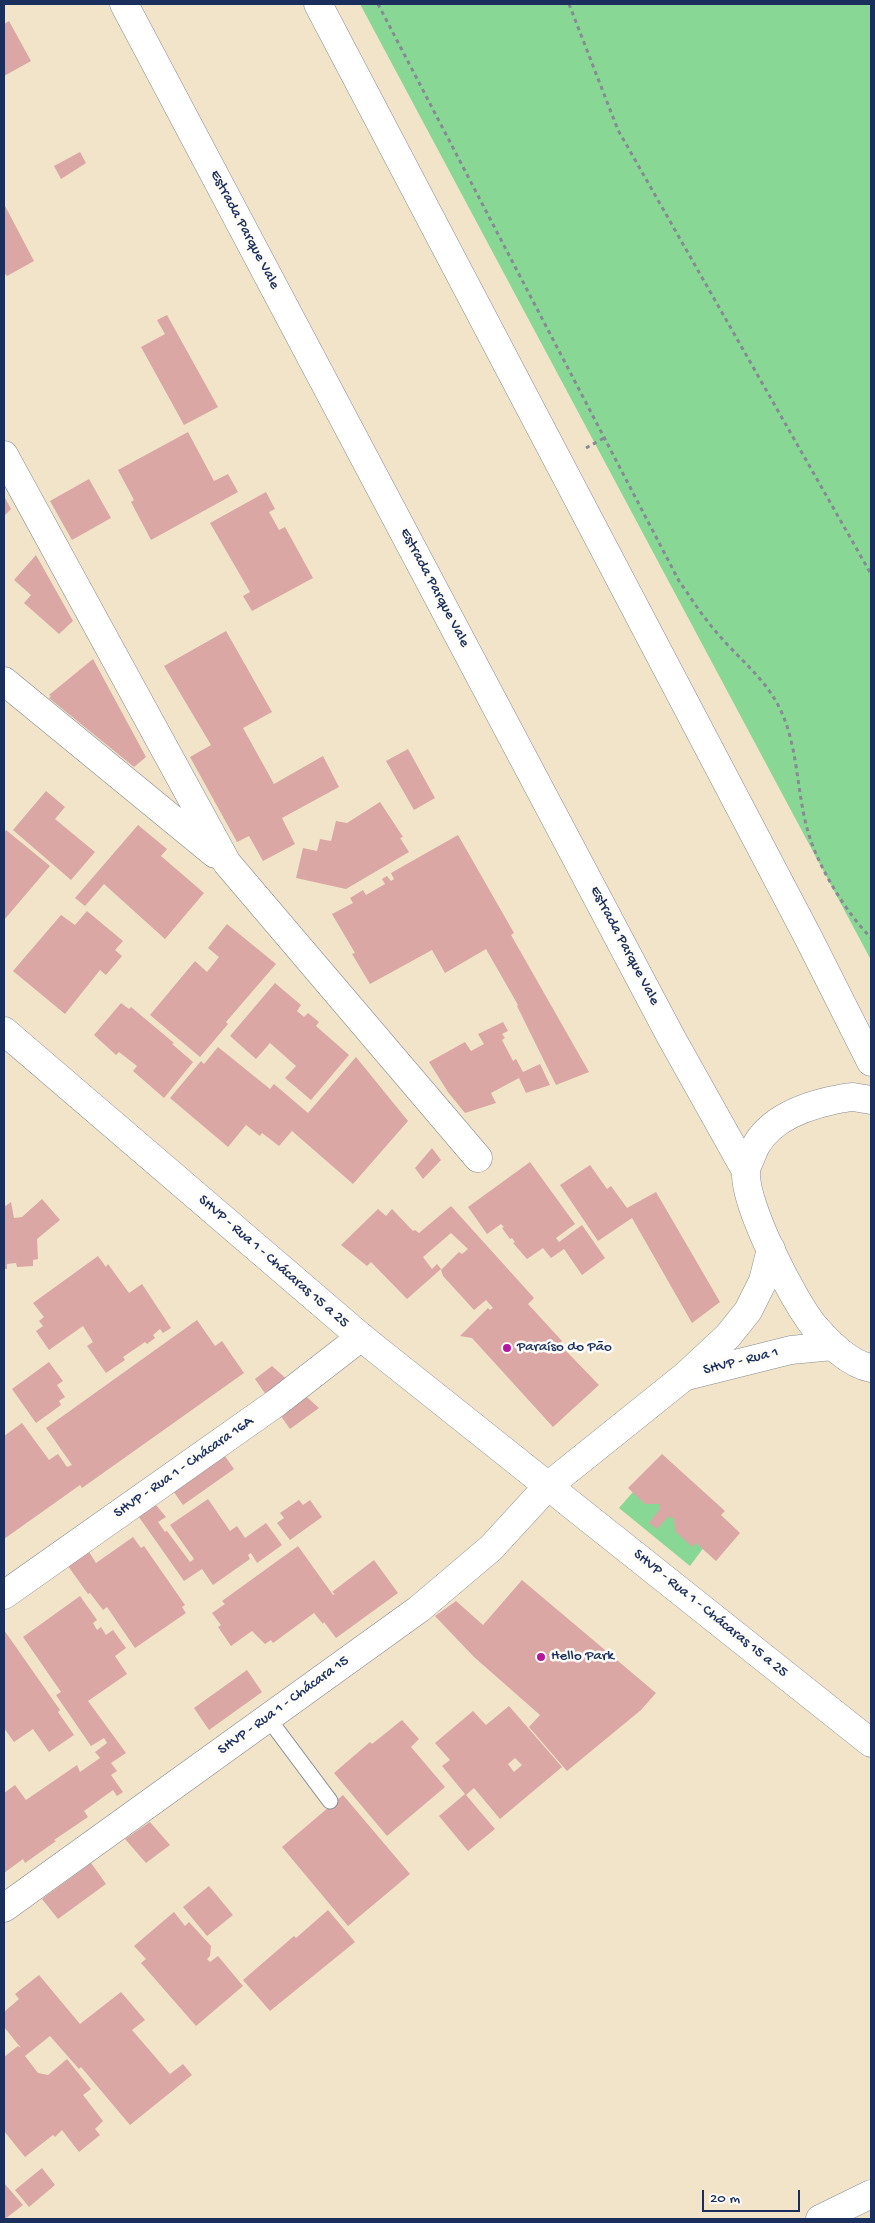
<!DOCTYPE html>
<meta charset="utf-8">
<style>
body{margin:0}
#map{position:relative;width:875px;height:2223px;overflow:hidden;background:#f1e4c8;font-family:"Gochi Hand",sans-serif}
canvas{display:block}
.frame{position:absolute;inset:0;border:5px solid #1b2f5e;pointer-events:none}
.scale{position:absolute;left:702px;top:2190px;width:98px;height:22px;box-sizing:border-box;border:2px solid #1b2f5e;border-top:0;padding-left:6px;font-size:15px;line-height:18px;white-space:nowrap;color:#1b2f5e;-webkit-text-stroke:4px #fdfcf7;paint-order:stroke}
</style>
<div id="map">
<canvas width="875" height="2223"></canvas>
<div class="frame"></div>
<div class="scale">20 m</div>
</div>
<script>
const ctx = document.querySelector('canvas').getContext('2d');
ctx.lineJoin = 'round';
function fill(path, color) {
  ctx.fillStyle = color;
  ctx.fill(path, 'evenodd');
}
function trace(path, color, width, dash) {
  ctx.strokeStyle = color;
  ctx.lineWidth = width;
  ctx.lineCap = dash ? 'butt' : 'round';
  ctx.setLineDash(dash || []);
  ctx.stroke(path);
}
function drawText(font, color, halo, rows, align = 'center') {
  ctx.font = font + ' "Gochi Hand",sans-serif';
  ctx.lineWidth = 5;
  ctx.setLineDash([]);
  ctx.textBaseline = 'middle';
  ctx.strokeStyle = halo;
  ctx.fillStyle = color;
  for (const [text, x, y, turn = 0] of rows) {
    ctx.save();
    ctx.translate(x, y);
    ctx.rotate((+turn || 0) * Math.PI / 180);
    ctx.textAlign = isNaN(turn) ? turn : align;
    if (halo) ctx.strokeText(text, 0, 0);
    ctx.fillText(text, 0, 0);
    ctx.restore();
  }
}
const green = new Path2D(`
 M360 4H871V960Z
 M653 1469 721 1524 690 1566 619 1508Z`);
const building = new Path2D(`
 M9 21 31 61 4 76V24Z
 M80 152 86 163 61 179 54 166Z
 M4 204 34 261 7 276 4 273Z
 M167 315 218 407 184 425 141 347 165 334 157 320Z
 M188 432 214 481 228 474 238 492 151 540 131 502 134 500 118 470Z
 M89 479 111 518 72 540 50 501Z
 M266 492 275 509 269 512 279 530 285 527 313 578 252 611 243 596 250 592 210 523Z
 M4 496 11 509 4 516Z
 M36 555 73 621 59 634 24 603 31 595 14 580Z
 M226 631 272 712 243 728 274 784 323 756 339 787 282 818 295 844 263 861 249 836 237 842 190 757 211 745 164 666Z
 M93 659 146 757 134 767 49 698 51 696 49 695Z
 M408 749 435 798 414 810 386 761Z
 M46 791 65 807 55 819 95 852 71 880 13 830Z
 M380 802 403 837 400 838 409 852 346 889 296 878 303 848 317 851 320 839 331 841 336 821 347 823Z
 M138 825 167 849 161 856 204 893 165 939 104 884 85 906 75 898Z
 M6 830 50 866 4 920V833Z
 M458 835 514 933 511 935 589 1072 556 1085 517 1006 518 1005 486 949 445 973 432 950 370 984 352 954 355 953 332 914 353 903 350 898 363 890 366 895 385 884 382 879 387 876 391 881 394 879 391 873Z
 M87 911 123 941 115 950 122 956 106 975 100 970 65 1014 13 971 61 915 75 925Z
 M227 924 276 964 226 1022 228 1024 200 1057 150 1015 195 961 207 972 219 957 208 948Z
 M275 983 301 1005 297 1011 304 1017 308 1013 319 1022 316 1026 349 1055 311 1100 285 1078 296 1066 270 1043 256 1059 230 1036Z
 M121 1003 129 1009 131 1007 174 1043 172 1044 193 1062 164 1098 133 1071 137 1066 119 1052 116 1055 94 1035Z
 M503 1022 508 1031 502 1034 505 1038 502 1040 513 1061 516 1059 523 1072 540 1064 550 1085 526 1093 519 1078 491 1093 496 1103 465 1113 448 1092 429 1062 465 1042 471 1051 484 1044 478 1034Z
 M218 1047 270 1089 274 1084 308 1113 356 1057 408 1121 353 1184 292 1131 279 1146 262 1133 260 1136 246 1125 228 1147 170 1098 201 1061 204 1064Z
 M432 1148 441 1160 423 1179 415 1168Z
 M530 1162 575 1224 556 1238 559 1242 582 1225 605 1258 582 1275 564 1249 551 1258 543 1248 527 1259 513 1243 515 1242 512 1238 510 1239 502 1228 504 1227 501 1224 487 1234 468 1207Z
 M590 1165 607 1189 611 1186 627 1208 656 1192 720 1302 692 1323 632 1218 598 1241 560 1185Z
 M42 1199 60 1220 37 1239 38 1259 33 1260V1266L17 1267 16 1263 7 1264V1269H4V1207L11 1202 14 1218 22 1217Z
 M451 1206 534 1298 528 1304 562 1341 560 1343 567 1352 599 1385 553 1427 472 1338 460 1336 488 1308 490 1310 493 1308 486 1300 474 1310 443 1276 441 1270 459 1252 462 1254 468 1249 451 1233 423 1257 432 1269 437 1264 441 1269 407 1299 371 1262 367 1266 341 1245 378 1209 386 1216 392 1209 413 1231 415 1230 419 1233Z
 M98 1256 106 1267 108 1264 129 1293 142 1284 171 1328 163 1333 160 1329 153 1335 155 1338 147 1344 145 1342 123 1357 125 1360 106 1373 87 1346 93 1342 83 1326 49 1350 36 1331 43 1326 39 1321 44 1317 33 1303Z
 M197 1320 215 1346 222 1341 244 1373 82 1488 80 1485 4 1539V1436L22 1423 49 1460 58 1454 67 1467 72 1465 46 1428Z
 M49 1362 63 1381 57 1385 65 1397 59 1401 61 1405 36 1423 12 1389Z
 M272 1366 319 1408 290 1429 255 1379Z
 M220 1449 234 1469 183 1505 169 1485Z
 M662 1454 725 1511 721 1515 740 1533 716 1561 696 1543 692 1547 675 1531 674 1518 668 1517 657 1529 649 1523 660 1509 659 1504H645L628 1488Z
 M151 1499 166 1517 158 1522 165 1532 167 1531 190 1562 194 1559 170 1525 208 1499 230 1531 237 1526 245 1538 266 1523 282 1545 257 1563 251 1553 248 1555 250 1559 213 1585 202 1569 184 1581 134 1510Z
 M299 1500 303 1505 310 1500 322 1517 290 1540 277 1523 284 1518 280 1513Z
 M133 1537 141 1548 144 1546 185 1605 182 1607 186 1613 135 1648 107 1607 103 1610 90 1593 88 1594 63 1559 84 1544 96 1563Z
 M298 1546 333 1595 335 1594 332 1592 374 1560 398 1593 336 1638 324 1622 323 1624 314 1613 273 1643 271 1640 265 1644 252 1631 231 1646 218 1627 221 1625 212 1613 225 1604 222 1601Z
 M522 1580 656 1693 641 1710 567 1771 529 1727 540 1715 474 1657 435 1616 456 1601 483 1625Z
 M80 1596 97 1620 93 1623 97 1630 101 1627 106 1635 113 1630 126 1648 115 1656 127 1674 88 1701 126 1753 111 1763 117 1771 111 1775 123 1792 117 1796 113 1790 84 1811 88 1817 54 1840 56 1841 25 1863 23 1859 4 1873V1793L15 1785 26 1800 77 1765 80 1772 100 1758 95 1752 107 1743 104 1738 91 1746 56 1695 61 1692 23 1637Z
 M4 1630 60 1710 58 1712 74 1735 49 1752 33 1729 14 1742 4 1728Z
 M247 1670 262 1692 209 1730 194 1708Z
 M509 1706 562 1767 500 1819 474 1788 466 1795 495 1829 468 1851 439 1816 465 1794 442 1766 450 1760 435 1743 473 1711 486 1725ZM515 1758 522 1765 514 1772 508 1764Z
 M402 1720 419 1739 411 1747 445 1787 387 1836 334 1773 370 1742 372 1744Z
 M343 1795 410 1874 348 1926 282 1847Z
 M150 1822 170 1845 146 1863 125 1839Z
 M91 1863 106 1884 58 1919 42 1899Z
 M209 1886 233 1915 207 1936 183 1907Z
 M328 1910 355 1942 270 2011 243 1980 294 1936 296 1938Z
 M174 1912 185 1926 189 1922 211 1946 210 1956 207 1959 210 1962 218 1956 243 1986 196 2026 141 1963 146 1959 134 1946Z
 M39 1975 80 2024 121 1992 145 2020 132 2030 170 2074 183 2064 192 2075 130 2125 81 2067 79 2069 50 2036 25 2056 38 2073 48 2075 67 2059 91 2089 83 2095 103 2121 95 2129 100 2135 79 2152 62 2130 55 2137 53 2135 25 2157 4 2131V2057L18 2046 21 2048 4 2027V2012L19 1999 15 1994Z
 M42 2168 55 2185 29 2207 15 2190Z
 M4 2183 23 2205 5 2219H4Z`);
const path = new Path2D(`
 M378 4 679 581C691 598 703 617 717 633 738 658 766 679 780 709 799 748 796 793 809 835 820 870 846 912 871 938
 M569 4 618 130 871 574
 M586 448 604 438`);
const service = new Path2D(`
 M268 1718 330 1801`);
const minor = new Path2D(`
 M4 455 227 863 478 1158
 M4 681 215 854
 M4 1595 276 1403 361 1337
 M4 1908 419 1609 491 1548 548 1486
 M820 2219 871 2194`);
const tertiary = new Path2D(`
 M4 1031 361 1337 548 1486 685 1376 728 1336 748 1311 763 1281 771 1249
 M687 1376 791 1350 833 1346
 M548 1486 871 1743`);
const primary = new Path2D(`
 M124 4 671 1037 746 1171
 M318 4 808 937 871 1062
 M871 1100C865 1099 859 1098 853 1097 847 1097 840 1099 834 1100 801 1107 762 1122 751 1157 749 1162 746 1167 746 1172 744 1205 793 1300 814 1326 829 1343 849 1364 871 1368`);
const markers = [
 [507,1348,5,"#b5179e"],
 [541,1657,5,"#b5179e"]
];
const streetNames = [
 ["Estrada Parque Vale",244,230,62],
 ["Estrada Parque Vale",434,588,62],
 ["Estrada Parque Vale",624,946,62],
 ["SHVP - Rua 1 - Chácaras 15 a 25",273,1262,41],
 ["SHVP - Rua 1",741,1362,-14],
 ["SHVP - Rua 1 - Chácara 16A",184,1468,-35],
 ["SHVP - Rua 1 - Chácaras 15 a 25",710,1614,39],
 ["SHVP - Rua 1 - Chácara 15",284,1706,-36]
];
const poiNames = [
 ["Paraíso do Pão",517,1348],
 ["Hello Park",551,1657]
];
fill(green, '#89d795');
fill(building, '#daa7a5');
trace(service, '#868a93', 17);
trace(minor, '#868a93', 29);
trace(tertiary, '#868a93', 29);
trace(primary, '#868a93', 29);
trace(path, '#868a93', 3, [4, 4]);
trace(service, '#fff', 15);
trace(minor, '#fff', 28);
trace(tertiary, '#fff', 28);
trace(primary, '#fff', 28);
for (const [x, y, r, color] of markers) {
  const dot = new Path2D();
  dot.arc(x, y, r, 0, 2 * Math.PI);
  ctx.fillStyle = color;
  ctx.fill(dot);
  trace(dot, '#fdfcf7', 2);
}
drawText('15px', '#1b2f5e', '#fdfcf7', streetNames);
drawText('15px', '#1b2f5e', '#fdfcf7', poiNames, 'left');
</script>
